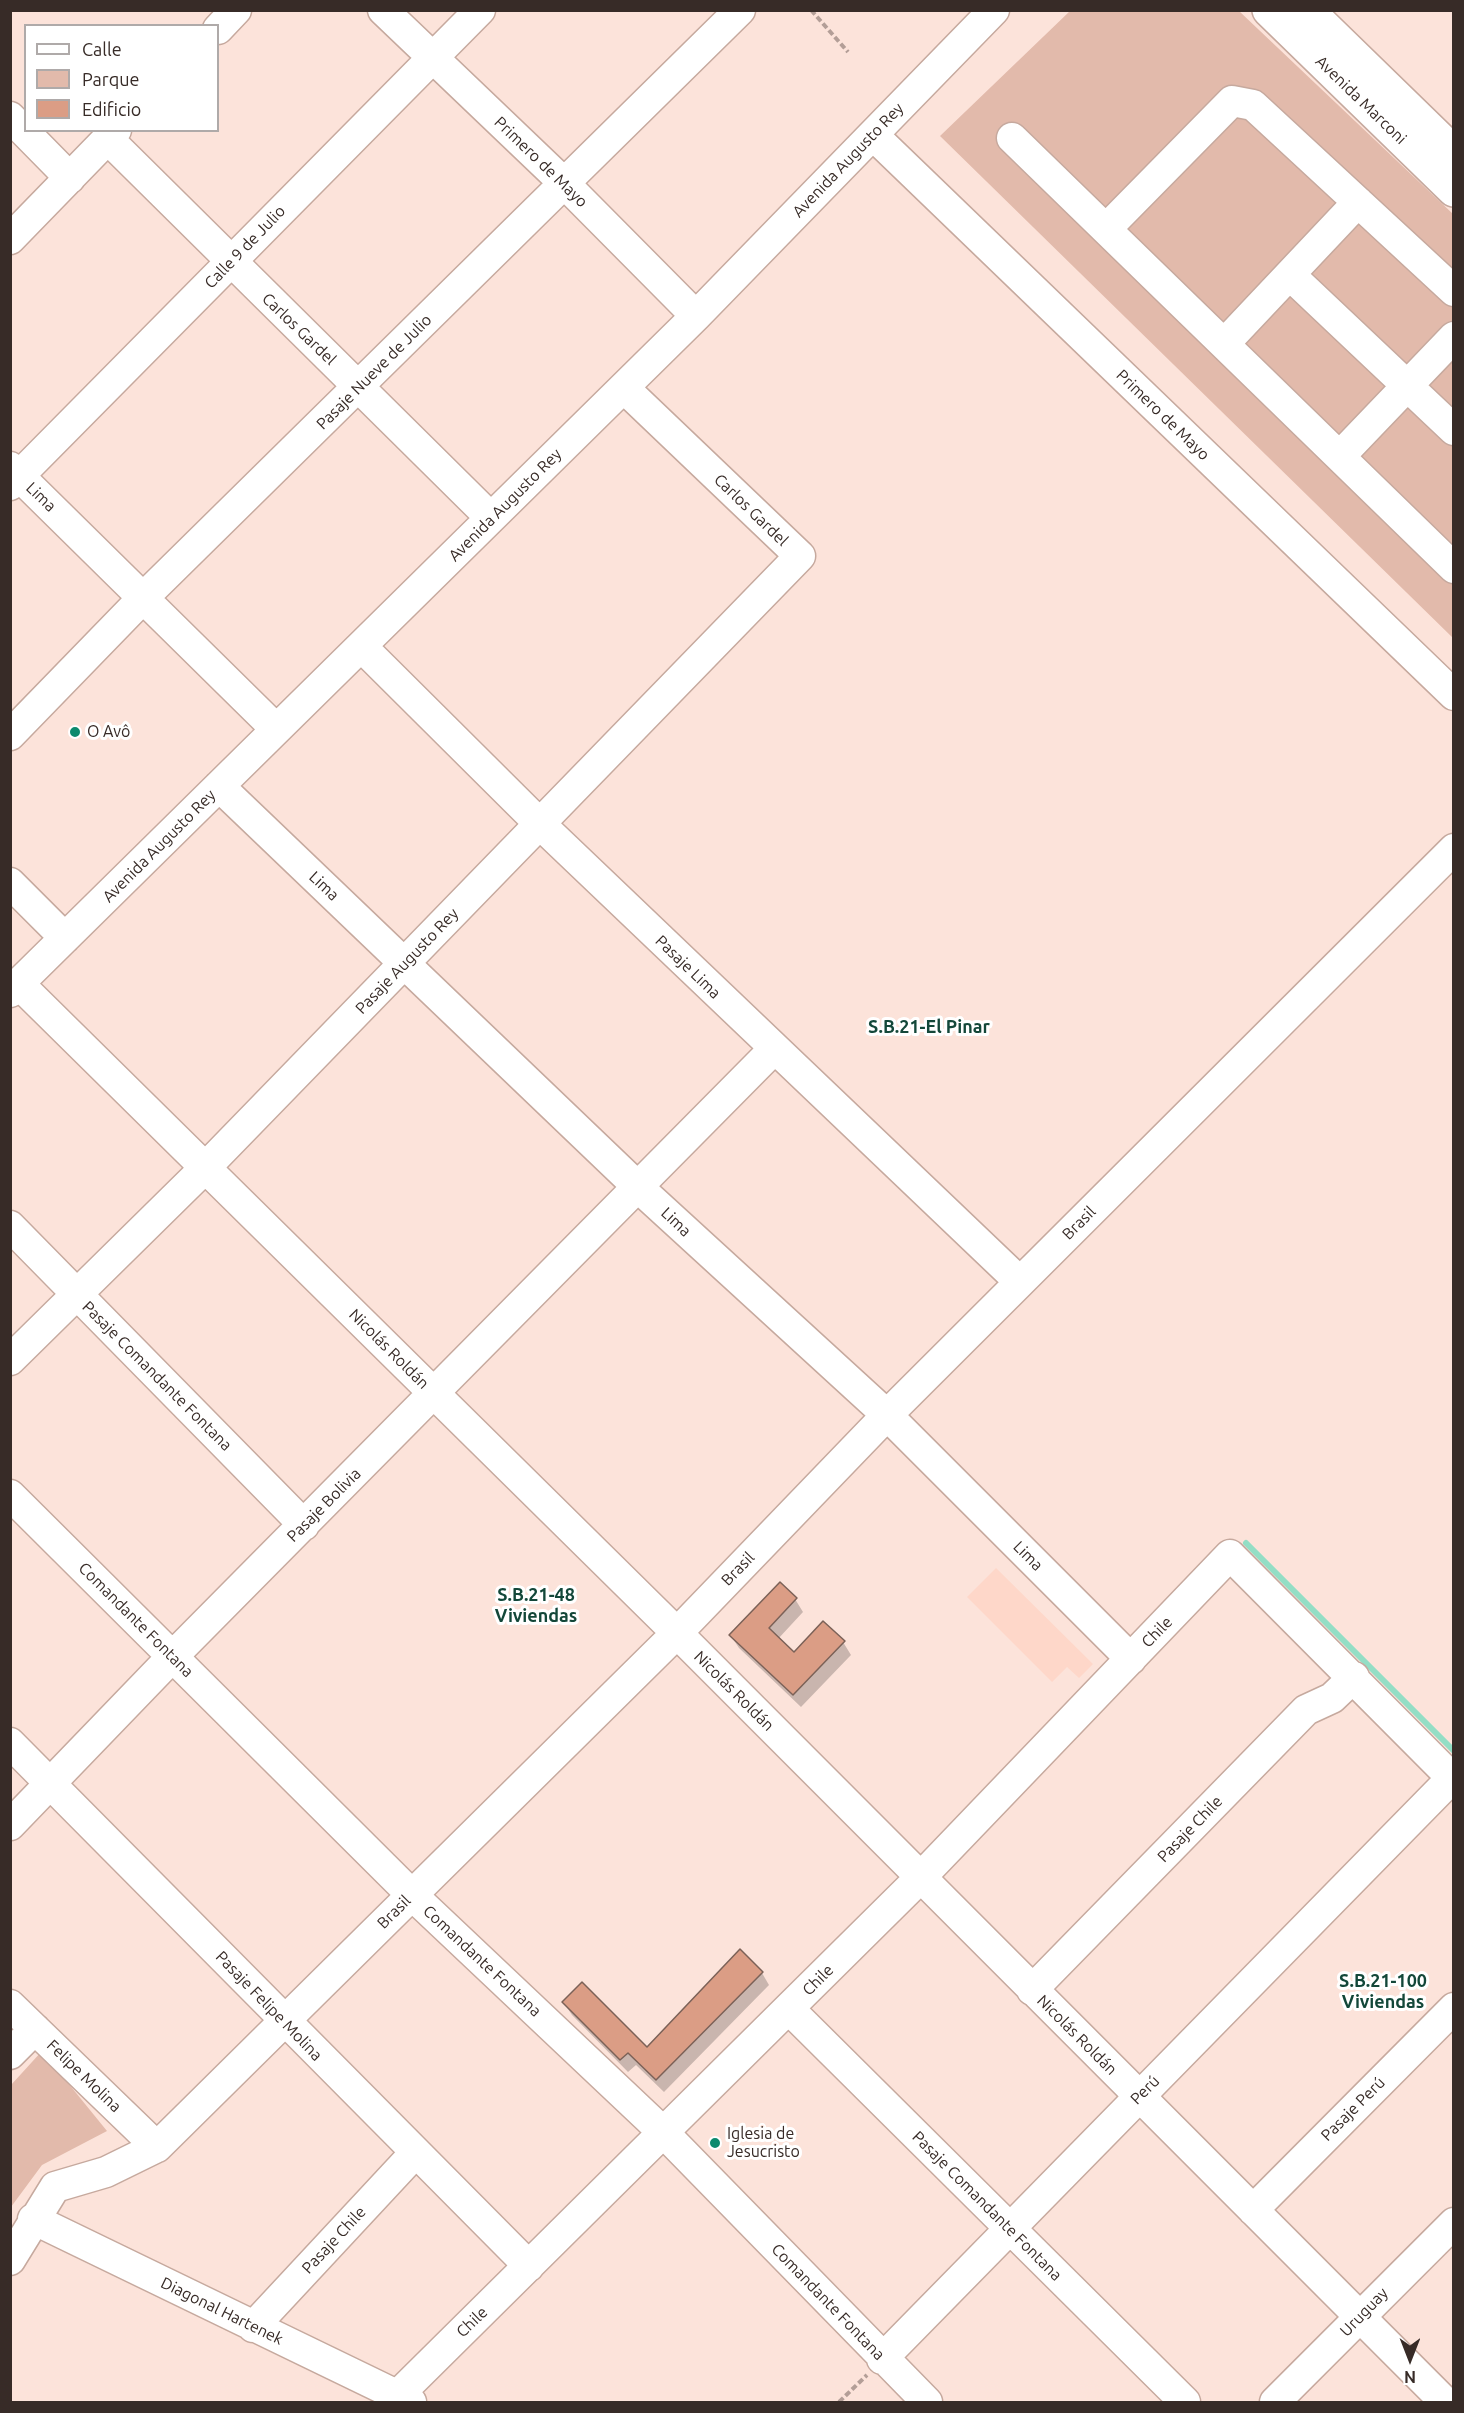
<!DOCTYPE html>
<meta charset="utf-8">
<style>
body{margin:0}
#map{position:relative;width:1464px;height:2413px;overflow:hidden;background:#fce3da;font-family:Ubuntu,sans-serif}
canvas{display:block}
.frame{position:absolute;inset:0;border:12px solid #372b27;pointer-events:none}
.legend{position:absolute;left:24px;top:24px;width:195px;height:108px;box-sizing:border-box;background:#fff;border:2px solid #afaaa9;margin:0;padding:8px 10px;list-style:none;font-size:18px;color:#372b27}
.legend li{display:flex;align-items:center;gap:12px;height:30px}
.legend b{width:30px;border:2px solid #afaaa9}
.north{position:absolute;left:1380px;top:2329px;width:60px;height:60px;-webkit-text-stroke:4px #fff;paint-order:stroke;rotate:180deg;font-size:16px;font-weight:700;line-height:24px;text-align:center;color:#372b27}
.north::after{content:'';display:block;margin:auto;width:21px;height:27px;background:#372b27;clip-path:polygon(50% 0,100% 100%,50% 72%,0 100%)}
</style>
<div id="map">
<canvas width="1464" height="2413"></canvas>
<div class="frame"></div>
<ul class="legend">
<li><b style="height:8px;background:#fff"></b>Calle</li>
<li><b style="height:16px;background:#e2baab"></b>Parque</li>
<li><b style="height:16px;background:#db9d85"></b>Edificio</li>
</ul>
<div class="north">N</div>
</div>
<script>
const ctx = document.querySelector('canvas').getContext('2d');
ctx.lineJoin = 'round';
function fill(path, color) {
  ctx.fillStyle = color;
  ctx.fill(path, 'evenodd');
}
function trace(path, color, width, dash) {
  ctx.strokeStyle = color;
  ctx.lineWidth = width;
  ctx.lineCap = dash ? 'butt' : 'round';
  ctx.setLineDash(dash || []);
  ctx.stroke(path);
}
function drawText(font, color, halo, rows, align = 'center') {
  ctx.font = font + ' Ubuntu,sans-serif';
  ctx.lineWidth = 6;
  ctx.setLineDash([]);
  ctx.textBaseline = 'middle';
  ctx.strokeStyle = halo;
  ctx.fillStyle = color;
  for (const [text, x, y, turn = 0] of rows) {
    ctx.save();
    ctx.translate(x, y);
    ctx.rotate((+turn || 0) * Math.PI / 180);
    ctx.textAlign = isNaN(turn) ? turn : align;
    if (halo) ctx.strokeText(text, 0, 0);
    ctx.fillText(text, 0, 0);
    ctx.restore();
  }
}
const built = new Path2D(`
 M996 1568 1093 1664 1079 1678 1067 1667 1052 1682 967 1597Z`);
const green = new Path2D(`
 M1070 11H1239L1453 214V638L940 136Z
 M42 2051 107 2131 42 2165 11 2207V2085Z`);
const shadow = new Path2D(`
 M795 1599 803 1612 778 1639 794 1654 843 1642 851 1655 801 1707 739 1648 731 1636Z
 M762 1973 769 1985 664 2092 636 2065 628 2072 572 2015 564 2003 647 2049Z`);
const stream = new Path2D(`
 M1246 1543 1454 1751`);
const building = new Path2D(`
 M780 1582 797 1598 769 1628 794 1652 823 1621 845 1641 793 1695 729 1635Z
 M740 1949 763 1972 656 2080 628 2053 620 2060 562 2002 582 1982 647 2047Z`);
const path = new Path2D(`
 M811 10 848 52
 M839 2402 867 2375`);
const minor = new Path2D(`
 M383 10 563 182 696 316
 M218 29 236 10
 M10 117 70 178
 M873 135 1454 695
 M1012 138 1454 568
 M108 139 491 518
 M1106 229 1232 101 1253 105 1454 291
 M10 239 116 130
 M1290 275 1454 430
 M1224 344 1358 202
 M1340 456 1454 337
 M10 467 276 729
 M10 485 480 10
 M362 647 540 824 1020 1282
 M10 735 143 598 740 10
 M219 786 639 1188 887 1415 1131 1659
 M10 883 65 938
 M19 984 677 1633 1445 2402
 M10 992 696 316 994 10
 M10 1226 304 1525
 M10 1360 205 1168 800 556 624 388
 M10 1495 411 1894 664 2133 927 2402
 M10 1743 529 2266
 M10 1825 172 1657 774 1049
 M1032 1990 1306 1710 1332 1698 1354 1677
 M10 2005 157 2147
 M789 2009 1185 2402
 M10 2054 35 2029
 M1253 2210 1454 2008
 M33 2219 411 2402
 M10 2260 55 2187 106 2172 157 2147 677 1633 887 1415 1454 849
 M253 2327 415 2153
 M882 2359 1452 1778
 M397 2396 920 1878 1230 1555 1454 1780
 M1275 2402 1454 2223`);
const major = new Path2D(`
 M1269 10 1454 190
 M1307 10 1454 153`);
const markers = [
 [75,732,6,"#0c8a6e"],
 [715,2143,6,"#0c8a6e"]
];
const streetNames = [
 ["Avenida Marconi",1361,100,44],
 ["Avenida Augusto Rey",848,160,-46],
 ["Primero de Mayo",541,162,44],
 ["Calle 9 de Julio",245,247,-46],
 ["Carlos Gardel",299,329,44],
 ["Pasaje Nueve de Julio",374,372,-45],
 ["Primero de Mayo",1163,415,44],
 ["Lima",41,497,44],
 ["Avenida Augusto Rey",505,505,-45],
 ["Carlos Gardel",751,510,44],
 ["Avenida Augusto Rey",159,846,-45],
 ["Lima",324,886,43],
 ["Pasaje Augusto Rey",407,961,-46],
 ["Pasaje Lima",688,967,44],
 ["Lima",676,1222,43],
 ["Brasil",1079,1223,-45],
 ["Nicolás Roldán",389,1349,45],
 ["Pasaje Comandante Fontana",157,1376,45],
 ["Pasaje Bolivia",324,1505,-45],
 ["Lima",1028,1556,45],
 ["Brasil",738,1569,-46],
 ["Comandante Fontana",136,1620,45],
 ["Chile",1157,1632,-46],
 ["Nicolás Roldán",734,1691,45],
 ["Pasaje Chile",1190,1829,-46],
 ["Brasil",394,1912,-45],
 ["Comandante Fontana",482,1961,43],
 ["Chile",818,1980,-45],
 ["Pasaje Felipe Molina",269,2006,46],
 ["Nicolás Roldán",1077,2035,45],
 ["Felipe Molina",84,2076,44],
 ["Perú",1145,2090,-45],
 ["Pasaje Perú",1353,2109,-45],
 ["Pasaje Comandante Fontana",987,2206,45],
 ["Pasaje Chile",334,2240,-47],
 ["Comandante Fontana",828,2302,46],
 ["Diagonal Hartenek",222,2311,26],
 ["Uruguay",1364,2312,-46],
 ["Chile",472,2322,-44]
];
const poiNames = [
 ["O Avô",87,732],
 ["Iglesia de",727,2134],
 ["Jesucristo",727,2152]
];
const neighbourhoodNames = [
 ["S.B.21-El Pinar",929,1027],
 ["S.B.21-48",536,1595],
 ["Viviendas",536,1616],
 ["S.B.21-100",1383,1981],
 ["Viviendas",1383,2002]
];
fill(built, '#fed7c9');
fill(green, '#e2baab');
fill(shadow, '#0003');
trace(stream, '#93dec5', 6);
fill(building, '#db9d85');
trace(building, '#7b6157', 1.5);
trace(minor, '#c6a99e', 33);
trace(major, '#c6a99e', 36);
trace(path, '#b39e97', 4, [6, 3]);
trace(minor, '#fff', 30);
trace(major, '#fff', 33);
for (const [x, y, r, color] of markers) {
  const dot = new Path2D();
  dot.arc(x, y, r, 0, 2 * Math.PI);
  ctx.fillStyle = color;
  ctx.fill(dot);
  trace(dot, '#fff', 2);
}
drawText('16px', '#372b27', '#fff', streetNames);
drawText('16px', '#372b27', '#fff', poiNames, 'left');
drawText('bold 18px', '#134739', '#fff', neighbourhoodNames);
</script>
